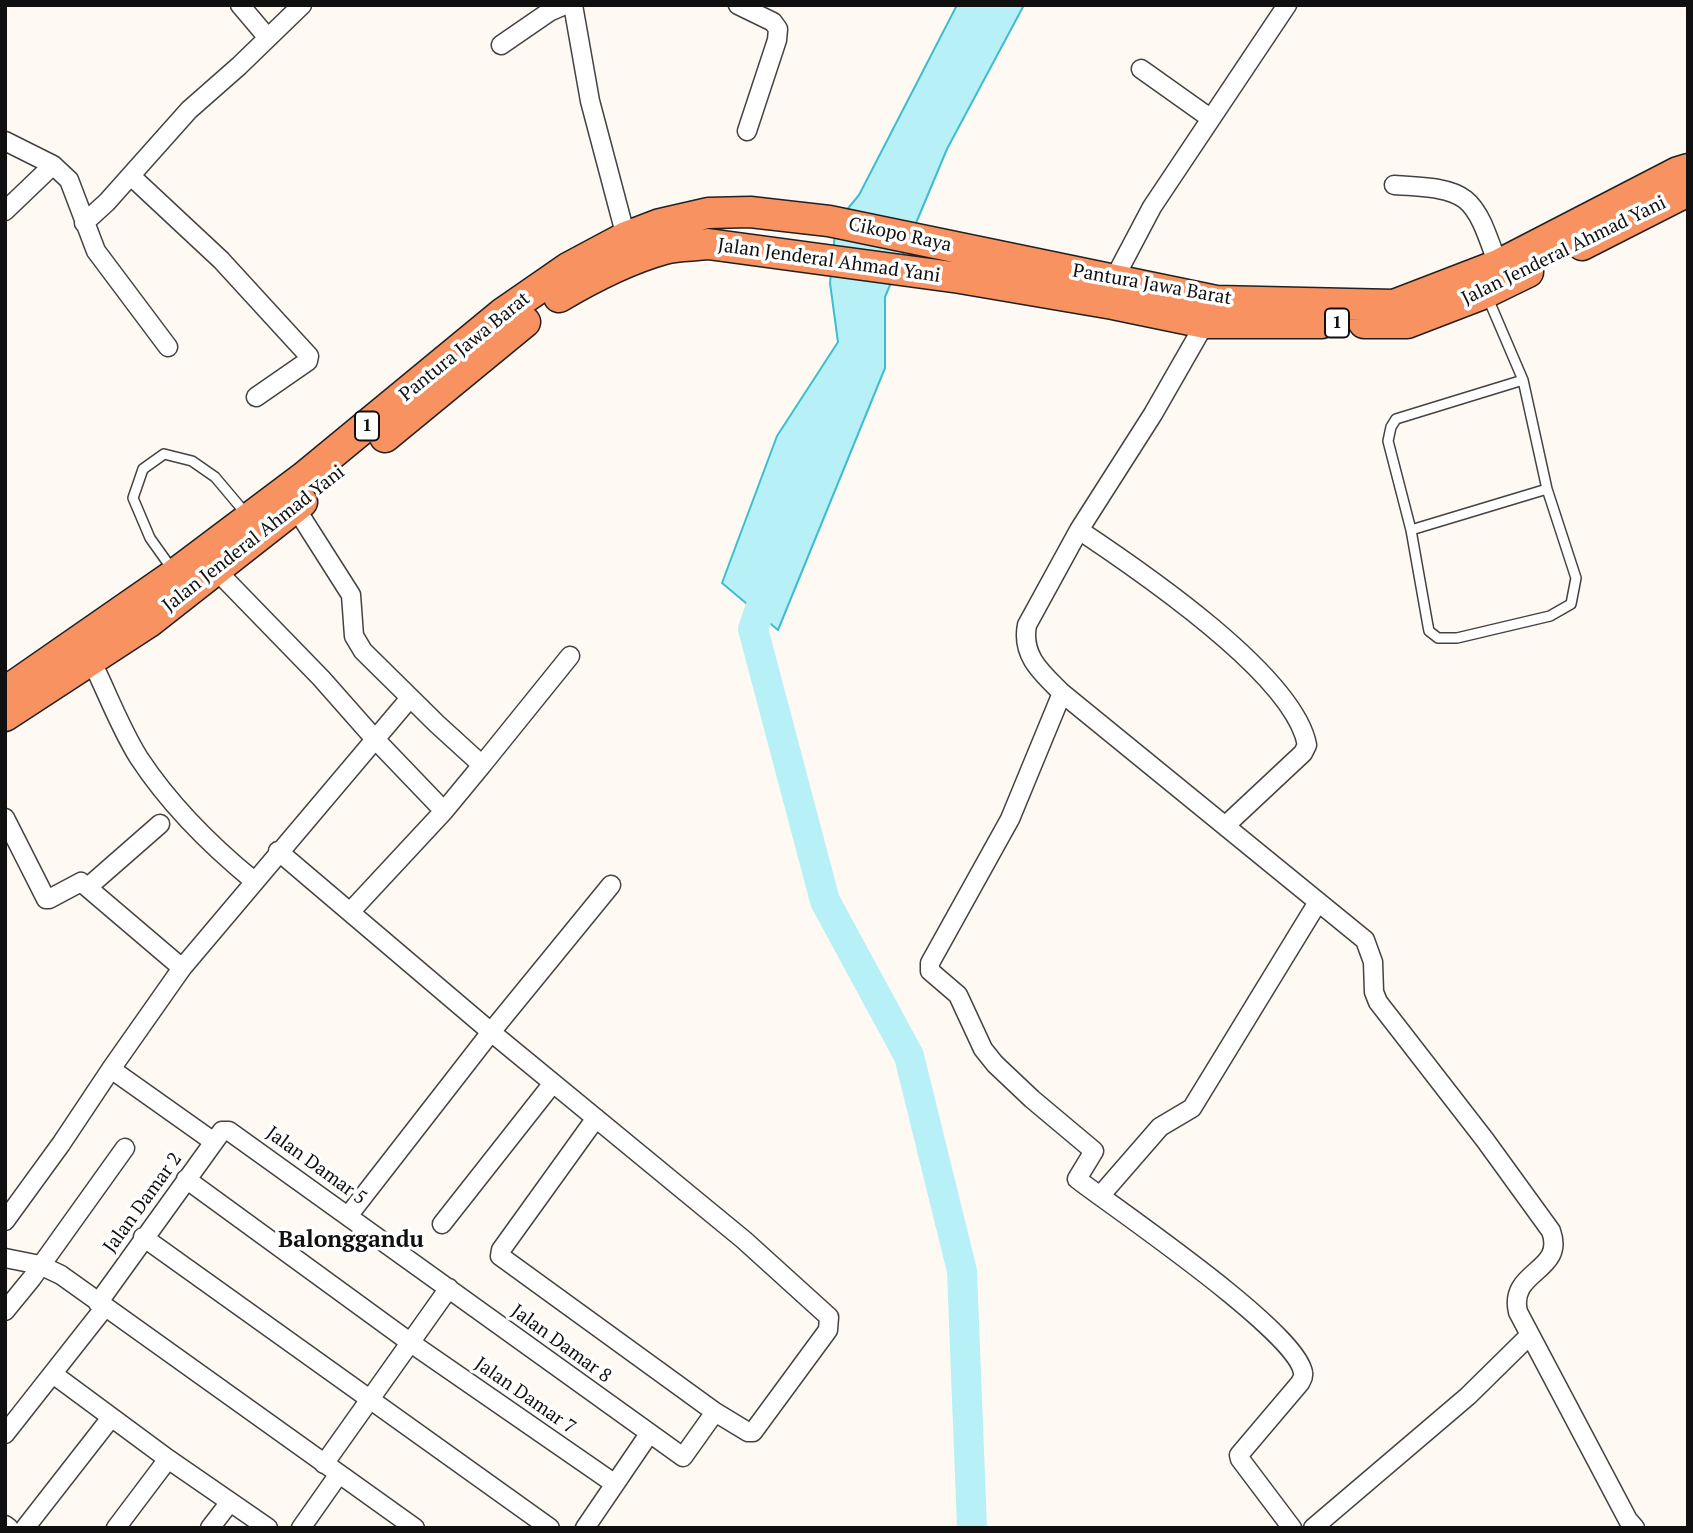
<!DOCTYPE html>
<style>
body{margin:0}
#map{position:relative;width:1693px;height:1533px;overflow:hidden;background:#fff9f3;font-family:"PT Serif",serif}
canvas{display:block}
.frame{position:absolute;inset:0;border:7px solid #101010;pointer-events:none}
</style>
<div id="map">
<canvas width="1693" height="1533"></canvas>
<div class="frame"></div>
</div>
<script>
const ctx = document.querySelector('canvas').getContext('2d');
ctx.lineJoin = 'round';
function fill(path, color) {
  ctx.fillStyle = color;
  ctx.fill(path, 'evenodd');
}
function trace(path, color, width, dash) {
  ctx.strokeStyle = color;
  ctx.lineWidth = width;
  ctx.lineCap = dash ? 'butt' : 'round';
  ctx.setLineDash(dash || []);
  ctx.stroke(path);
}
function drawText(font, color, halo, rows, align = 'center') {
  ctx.font = font + ' "PT Serif",serif';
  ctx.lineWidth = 7;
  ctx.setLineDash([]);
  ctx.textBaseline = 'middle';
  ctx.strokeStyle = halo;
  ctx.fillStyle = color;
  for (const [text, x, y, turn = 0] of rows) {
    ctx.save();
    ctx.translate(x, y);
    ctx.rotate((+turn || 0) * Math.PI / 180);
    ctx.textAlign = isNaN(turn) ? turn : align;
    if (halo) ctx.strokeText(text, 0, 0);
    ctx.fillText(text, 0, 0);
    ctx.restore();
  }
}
const water = new Path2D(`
 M957 5H1024L947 149 885 297V368L778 630 722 583 777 436 838 342 830 283 836 223 859 195Z`);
const river = new Path2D(`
 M772 575 753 629 825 901 909 1056 962 1271 972 1528`);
const service = new Path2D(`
 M1487 296 1523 380 1547 489 1576 578 1571 604 1550 616 1457 638H1438L1429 631 1428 626 1411 530 1388 441 1391 427 1396 419 1523 380
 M1411 530 1547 489
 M172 569 150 538 133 498 143 469 164 454 192 461 215 477 247 515`);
const minor = new Path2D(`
 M240 5 268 38
 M573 5 590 101 626 237
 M738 5 773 22 778 29 777 40 747 131
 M501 45 549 12 565 5
 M1141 69 1210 118
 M5 141 53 165 69 180 96 251 168 347
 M131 176 221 260 309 356 308 361 256 397
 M1394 185C1470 189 1473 193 1498 265
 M5 211 53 165
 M84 223 107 202 189 110 239 66 302 5
 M1114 279 1152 207 1287 5
 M1208 318 1153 414 1079 530 1027 625C1021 656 1042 673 1062 693L1365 940 1373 962 1374 992 1378 1002 1485 1140 1551 1231C1566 1272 1508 1270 1518 1312L1628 1520 1635 1528
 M295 507 351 595 354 636 363 651 437 724 482 765 444 811 351 911
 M1079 530C1139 570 1294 675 1307 745L1303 753 1225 826
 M216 570 321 678 374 738 444 811
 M91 660C107 692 120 728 139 758 170 805 210 845 254 881
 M1062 693 1010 819 930 963V971L958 995 983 1049 995 1064 1032 1099 1094 1151 1077 1179C1116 1209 1298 1332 1303 1373 1304 1377 1302 1379 1300 1383L1239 1455 1240 1459 1292 1528
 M482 765 570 656
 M5 818 46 899H49L81 882 182 968
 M278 851 491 1032 744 1240 829 1317 828 1330 753 1432H748L715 1412 500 1256 501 1250 596 1118
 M88 887 160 824
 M111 1069 214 1142
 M186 1179 411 1343 615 1484
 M1100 1196 1160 1127 1192 1108 1318 902
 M348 1216 491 1032 611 885
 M5 1221 61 1144 111 1069 182 968 410 698
 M442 1224 553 1083
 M143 1237 550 1528
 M5 1258 40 1265 61 1275 415 1528
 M98 1303 214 1142 222 1131H229L683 1457 715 1412
 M5 1311 32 1278 125 1148
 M53 1374 168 1459 116 1528
 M5 1434 105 1307
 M168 1459 268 1528
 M324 1464 449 1288
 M5 1525 9 1528
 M25 1528 110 1419
 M210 1528 230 1502
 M301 1528 339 1474
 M585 1528 649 1434
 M1313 1528 1468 1396 1530 1335`);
const trunk = new Path2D(`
 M1582 245 1688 191
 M559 297C591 278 628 259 664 249 678 245 694 246 708 244L960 278 1113 304 1205 323H1322
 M1364 323H1407L1485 293 1528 272
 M385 437 525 322
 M5 692 175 574 304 477 503 313 568 268 626 237 660 224 708 213 750 212 829 221 1216 301 1394 305 1498 265 1678 172 1688 169
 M5 716 149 622 302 502`);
const shields = [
 [1337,323,24],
 [367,426,24]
];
const shieldNames = [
 ["1",1337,323],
 ["1",367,426]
];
const streetNames = [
 ["Cikopo Raya",900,235,12],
 ["Jalan Jenderal Ahmad Yani",1564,251,-26],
 ["Jalan Jenderal Ahmad Yani",829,261,8],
 ["Pantura Jawa Barat",1152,285,10],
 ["Pantura Jawa Barat",465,347,-39],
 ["Jalan Jenderal Ahmad Yani",254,539,-38],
 ["Jalan Damar 5",316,1166,36],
 ["Jalan Damar 2",143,1203,-54],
 ["Jalan Damar 8",561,1344,36],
 ["Jalan Damar 7",525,1396,35]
];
const quarterNames = [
 ["Balonggandu",351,1240]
];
fill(water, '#b7f1f7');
trace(water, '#3cbecf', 2);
trace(river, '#b7f1f7', 30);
trace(service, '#434343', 12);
trace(minor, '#434343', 21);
trace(trunk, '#212121', 33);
trace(service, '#fff', 9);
trace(minor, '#fff', 18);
trace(trunk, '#f89261', 30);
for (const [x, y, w] of shields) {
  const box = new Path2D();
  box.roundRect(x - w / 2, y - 14.5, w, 29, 5);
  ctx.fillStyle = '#fff';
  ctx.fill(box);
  trace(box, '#101010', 2);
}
drawText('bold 18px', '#101010', null, shieldNames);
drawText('19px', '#101010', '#fff', streetNames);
drawText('bold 23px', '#101010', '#fff', quarterNames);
</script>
